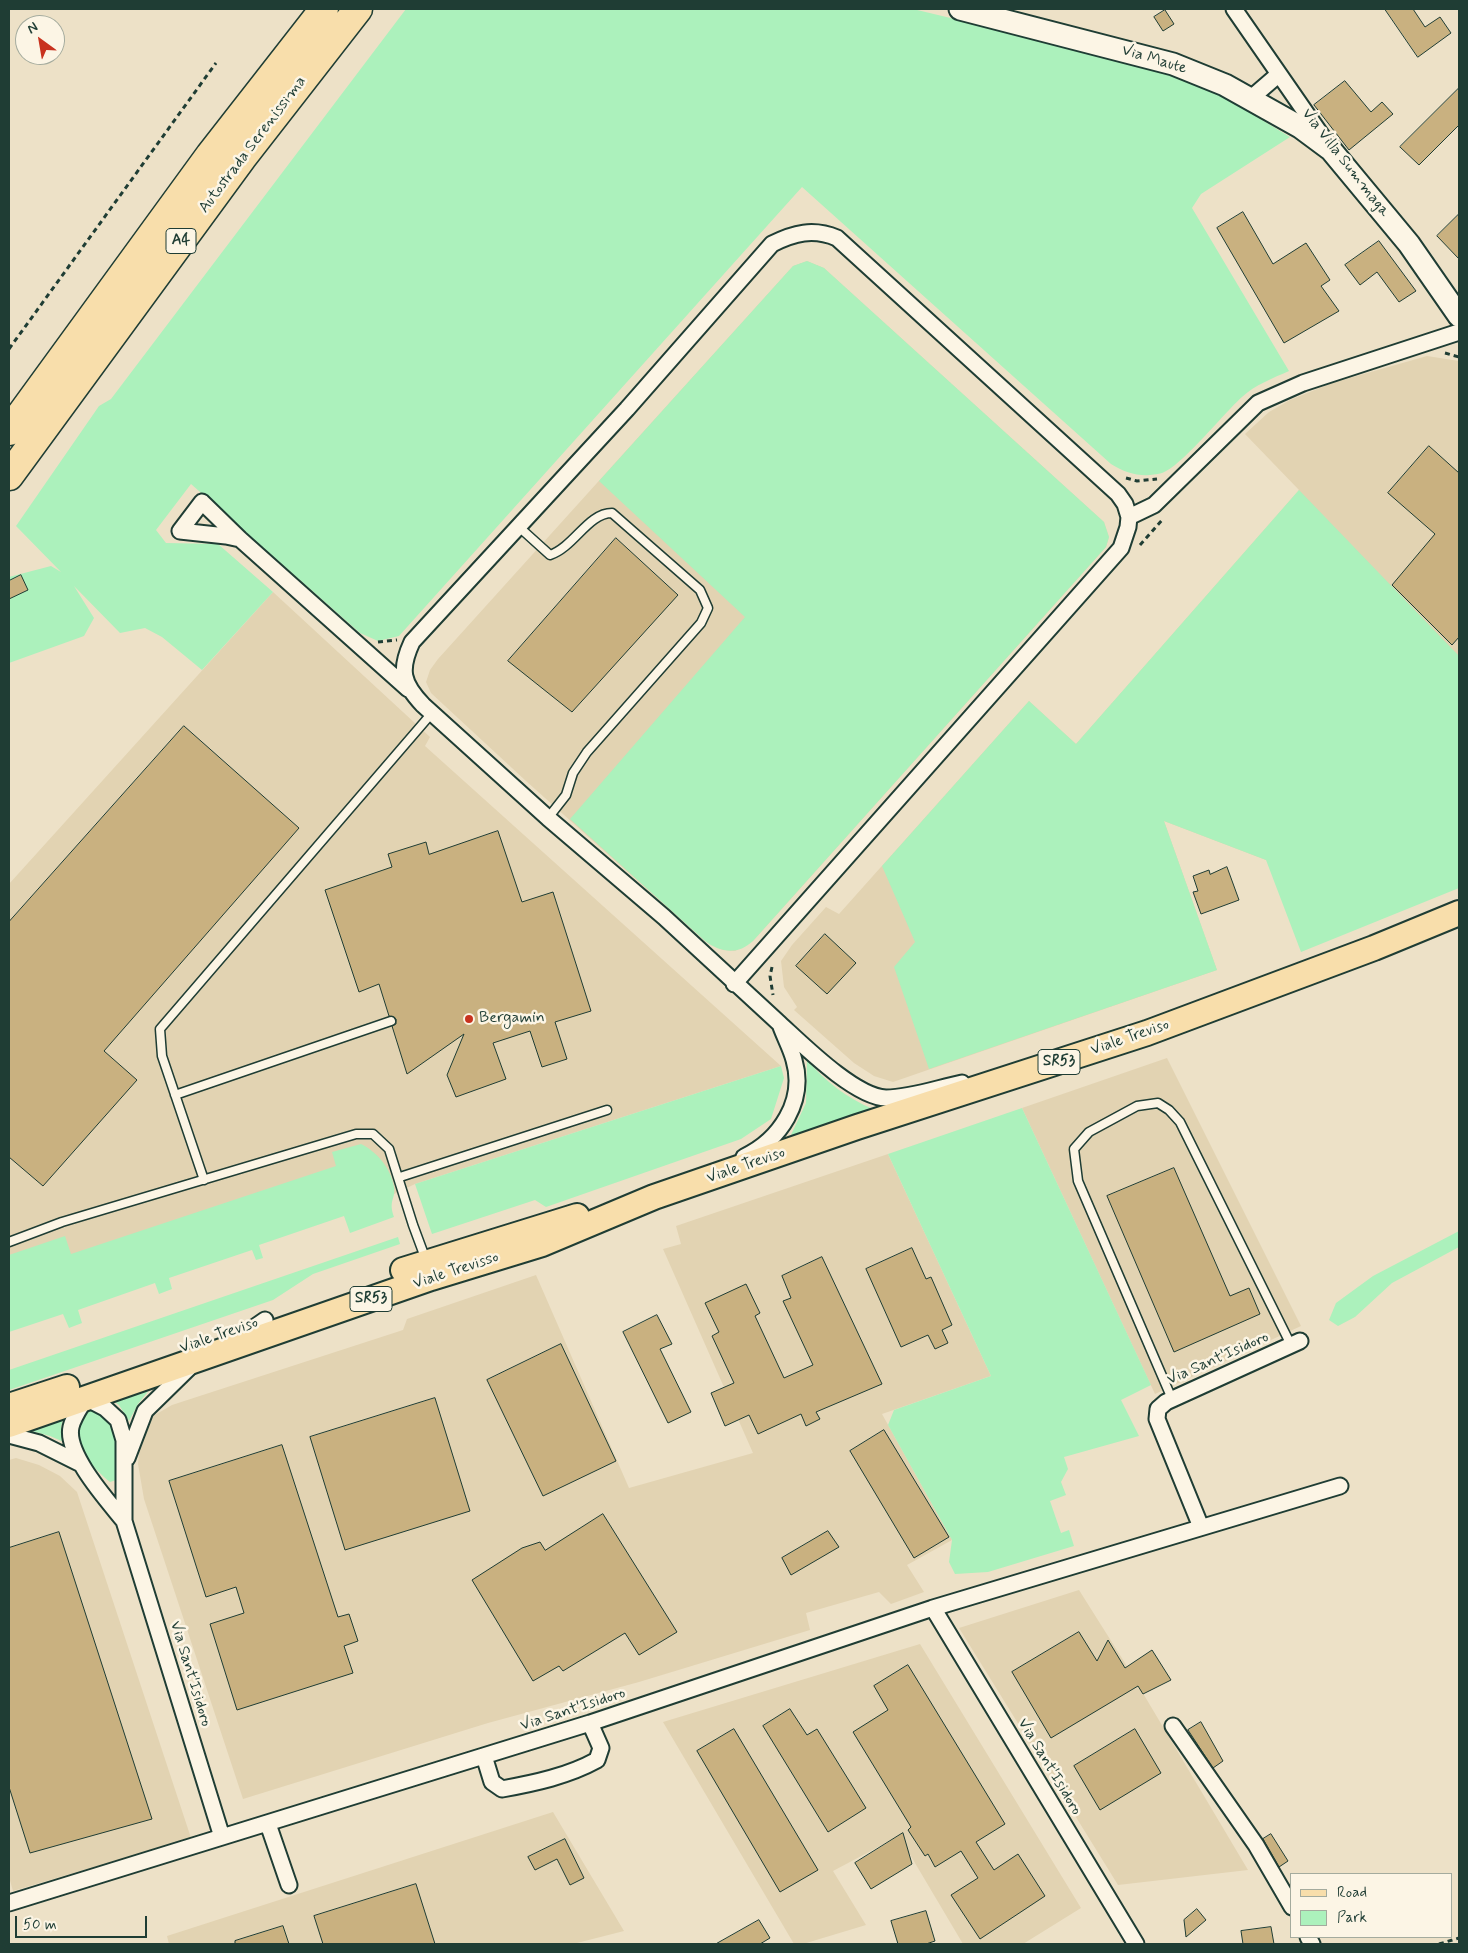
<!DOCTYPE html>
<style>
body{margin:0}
#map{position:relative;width:1468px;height:1953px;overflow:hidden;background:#ede1c7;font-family:Mynerve,sans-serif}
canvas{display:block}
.frame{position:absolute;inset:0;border:10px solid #1f3d34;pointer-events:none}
.legend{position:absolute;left:1290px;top:1873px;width:162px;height:65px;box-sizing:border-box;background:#fcf5e5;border:1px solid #a4ab9e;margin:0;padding:6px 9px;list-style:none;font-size:15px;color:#1f3d34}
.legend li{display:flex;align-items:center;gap:10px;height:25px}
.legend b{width:25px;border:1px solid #a4ab9e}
.north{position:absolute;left:15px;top:15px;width:50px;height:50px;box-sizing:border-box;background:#fcf5e5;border:1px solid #a4ab9e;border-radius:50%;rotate:328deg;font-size:14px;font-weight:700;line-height:20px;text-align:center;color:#1f3d34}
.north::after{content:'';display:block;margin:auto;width:18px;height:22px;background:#c8321e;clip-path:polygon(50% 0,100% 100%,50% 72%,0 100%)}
.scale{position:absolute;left:15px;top:1916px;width:132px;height:22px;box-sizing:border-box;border:2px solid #1f3d34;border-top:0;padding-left:6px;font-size:15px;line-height:18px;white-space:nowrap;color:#1f3d34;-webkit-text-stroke:4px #fcf5e5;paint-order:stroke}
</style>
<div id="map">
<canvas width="1468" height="1953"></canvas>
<div class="frame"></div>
<ul class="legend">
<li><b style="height:6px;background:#f8deab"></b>Road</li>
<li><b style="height:14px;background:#acf1bc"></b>Park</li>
</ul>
<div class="north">N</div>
<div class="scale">50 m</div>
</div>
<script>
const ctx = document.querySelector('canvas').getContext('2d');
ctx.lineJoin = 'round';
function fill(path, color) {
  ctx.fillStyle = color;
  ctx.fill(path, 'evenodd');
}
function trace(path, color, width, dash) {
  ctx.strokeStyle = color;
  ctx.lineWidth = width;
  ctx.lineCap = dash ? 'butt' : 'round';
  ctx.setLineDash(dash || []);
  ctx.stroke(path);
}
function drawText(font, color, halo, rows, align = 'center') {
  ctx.font = font + ' Mynerve,sans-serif';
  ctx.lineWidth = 5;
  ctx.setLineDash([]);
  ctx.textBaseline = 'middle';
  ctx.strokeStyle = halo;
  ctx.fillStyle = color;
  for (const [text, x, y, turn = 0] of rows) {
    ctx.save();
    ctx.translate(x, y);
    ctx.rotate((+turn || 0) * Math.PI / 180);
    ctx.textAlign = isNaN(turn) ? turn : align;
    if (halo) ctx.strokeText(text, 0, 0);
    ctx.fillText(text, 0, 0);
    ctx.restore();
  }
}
const built = new Path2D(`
 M807 261 824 268 1104 522 1109 537 1106 547 753 941 735 951 723 950 705 941 526 781 431 693 426 682 430 670 438 659 793 266Z
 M1427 356 1459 361V683L1266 860 1164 821 1217 970 893 1082 874 1076 854 1063 794 1010 797 1007 784 987 781 961 792 945 826 907 839 914 1029 701 1076 744 1299 490 1245 434 1269 412 1290 400 1332 383Z
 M273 592 430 737 425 746 781 1066 415 1184 390 1196 9 1327V884Z
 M1167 1058 1301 1326 1155 1394 1022 1108Z
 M888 1154 991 1376 882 1414 952 1540 907 1565 924 1592 891 1604 879 1592 806 1613 810 1630 639 1682 488 1723 243 1799 144 1499 138 1464 140 1442 153 1416 172 1405 403 1330 407 1319 536 1275 629 1488 753 1453 663 1249 681 1244 676 1226Z
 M16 1458 39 1465 60 1476 77 1492 191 1838 13 1891 9 1877V1460Z
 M1079 1590 1125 1663 1248 1870 1118 1885 959 1628Z
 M920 1644 1081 1908 1023 1944H963L899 1836 833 1871 866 1925 803 1944H794L663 1722Z
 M553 1812 624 1931 573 1944H169L167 1936Z`);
const green = new Path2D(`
 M406 9H913L1138 63 1221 95 1290 137 1201 194 1192 208 1289 371C1273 378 1255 385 1242 397 1224 413 1181 467 1162 473 1143 478 1127 474 1111 464L802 187 399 636 378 641 360 633 191 484 156 530 166 543 218 544 273 592 202 670 162 637 145 628 120 633 74 586 94 618 84 636 9 663V577L51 566 61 572 16 526 99 406 111 399Z
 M807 261 824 268 1104 522 1109 537 1106 547 753 941C738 955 721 953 705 941L570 819 745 617 599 481 793 266Z
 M1299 490 1459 656V888L1301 952 1266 860 1164 821 1217 970 929 1069 894 967 915 942 882 866 1029 701 1076 744Z
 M807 1060C826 1082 847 1098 873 1109L790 1137 806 1103Z
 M781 1066 784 1078 771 1119 741 1139 546 1207 535 1200 432 1234 415 1184Z
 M1022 1108 1151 1385 1121 1400 1139 1436 1064 1457 1068 1469 1061 1482 1066 1495 1050 1501 1061 1533 1069 1530 1074 1546 988 1572 955 1574 949 1562 952 1540 888 1425 894 1410 991 1376 888 1154Z
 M361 1144C377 1152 391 1168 394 1187 396 1199 388 1200 394 1217L350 1233 344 1216 259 1245 263 1258 256 1260 252 1250 169 1278 172 1289 159 1294 155 1283 78 1310 82 1323 69 1328 63 1314 9 1332V1255L65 1236 71 1254 336 1166 332 1152Z
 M1459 1231V1247L1392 1283 1355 1317 1338 1326 1329 1320 1336 1303 1373 1276Z
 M398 1237 400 1244 313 1274 273 1300 9 1390V1370Z
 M154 1384 138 1404 129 1421 119 1405 109 1398Z
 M85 1407H94C122 1432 119 1439 119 1475L116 1480 110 1482C94 1469 73 1447 77 1425 78 1419 83 1413 85 1407Z
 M64 1415 61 1427 64 1442 50 1436 24 1429Z`);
const building = new Path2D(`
 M1385 9H1413L1425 27 1440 17 1451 33 1418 57Z
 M1165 10 1174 24 1163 31 1154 17Z
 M1345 81 1371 112 1382 102 1393 114 1349 150 1314 105Z
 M1459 88V125L1419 165 1400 147Z
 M1243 212 1273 264 1306 243 1330 280 1321 286 1339 311 1284 343 1217 228Z
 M1459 214V259L1437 236Z
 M1379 241 1416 291 1399 302 1377 272 1360 285 1345 265Z
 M1429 446 1459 473V637L1452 645 1392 585 1435 534 1388 493Z
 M616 538 678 595 572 712 508 661Z
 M21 575 28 590 9 599V581Z
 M184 726 299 828 104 1051 137 1080 43 1186 9 1157V922Z
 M498 831 522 902 553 892 591 1011 555 1022 567 1059 542 1067 530 1031 493 1043 506 1079 456 1097 447 1075 464 1034 407 1074 392 1026 396 1024V1019L389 1016 379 984 359 992 325 890 392 867 388 854 426 842 429 854Z
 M1227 867 1239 900 1201 914 1193 892 1198 891 1193 876 1209 870 1210 874Z
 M825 934 856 963 827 994 796 966Z
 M1174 1168 1230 1296 1249 1288 1260 1314 1174 1352 1107 1196Z
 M912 1248 926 1279 931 1277 952 1325 942 1330 948 1343 935 1349 928 1335 901 1347 866 1269Z
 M822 1257 882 1384 816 1412 820 1419 806 1426 801 1414 758 1434 749 1415 725 1426 711 1393 734 1383 712 1336 719 1332 705 1303 746 1284 760 1313 755 1316 784 1378 813 1365 783 1301 791 1298 782 1276Z
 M657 1315 672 1344 660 1349 691 1412 668 1423 623 1332Z
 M561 1344 616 1461 543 1496 487 1380Z
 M435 1398 470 1511 345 1550 310 1437Z
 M884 1430 949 1537 914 1558 850 1451Z
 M282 1445 338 1617 349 1614 358 1641 344 1646 353 1673 237 1710 210 1624 244 1613 236 1587 206 1597 169 1481Z
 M603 1514 677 1632 639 1655 625 1633 563 1671 559 1666 533 1681 472 1580 522 1548 540 1542 545 1550Z
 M828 1531 839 1547 791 1575 782 1558Z
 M59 1532 152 1819 30 1853 9 1787V1548Z
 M1079 1632 1097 1661 1108 1640 1125 1668 1152 1650 1171 1680 1143 1694 1138 1686 1051 1738 1012 1672Z
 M908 1665 1005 1824 976 1842 994 1870 1018 1854 1045 1896 980 1939 951 1895 978 1878 961 1851 935 1867 928 1854 925 1856 908 1830 911 1827 853 1732 888 1710 874 1686Z
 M790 1709 807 1735 817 1729 866 1808 828 1832 763 1726Z
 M1201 1722 1223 1761 1213 1768 1188 1730Z
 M734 1729 818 1870 780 1892 697 1751Z
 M1135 1729 1161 1773 1100 1810 1074 1766Z
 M903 1833 912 1864 871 1889 855 1863Z
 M1271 1834 1288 1861 1279 1867 1263 1839Z
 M565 1839 584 1878 570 1885 557 1859 535 1870 528 1857Z
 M416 1884 435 1944H323L314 1916Z
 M1197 1909 1206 1920 1186 1937 1184 1920Z
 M926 1911 935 1941 926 1944H898L891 1921Z
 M759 1920 770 1938 760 1944H716Z
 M283 1926 289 1944H235V1941Z
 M1271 1927 1274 1944H1243L1241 1931Z`);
const path = new Path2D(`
 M9 349 216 63
 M1445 353 1459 357
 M1126 478 1137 481 1157 479
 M1140 545 1163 519
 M378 642 397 640
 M772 967 770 976 773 995
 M1439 1944 1459 1938`);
const lane = new Path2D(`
 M519 527 550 555C574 547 588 513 612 513L700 590 708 608 701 623 587 752 573 773 566 795 548 818
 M175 1095 391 1021
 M400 1177 607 1110
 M204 1180 162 1056 160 1029 432 713
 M9 1242 62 1222 356 1134H373L389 1149 413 1225 426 1260
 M1172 1399 1078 1181 1074 1149 1089 1132 1137 1106 1158 1103 1169 1110 1180 1122 1291 1345`);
const street = new Path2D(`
 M1234 9 1324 139
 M1250 99 1279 74
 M180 531 202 502 240 539 408 689
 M180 531 226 536 240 539
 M734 984 1121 548 1128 527 1129 517 1154 505 1258 403 1303 383 1459 332
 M780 1024 664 917 548 818 423 705C402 683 399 670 412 642L627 409 772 244C794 233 813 228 837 238L1118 494 1125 504 1129 517
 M744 1157C780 1140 806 1101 794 1060 791 1048 784 1036 780 1024 803 1045 855 1097 886 1098 911 1098 938 1088 962 1083
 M242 1336 265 1320
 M82 1396 105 1408 118 1420 124 1440V1521L222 1837 590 1723 933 1608
 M87 1396C82 1405 73 1417 71 1427 65 1454 108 1501 124 1521
 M9 1435 39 1443 79 1463
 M127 1458 145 1411 191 1366
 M1201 1527 1157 1419 1158 1409 1166 1402 1300 1341
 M1173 1726 1256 1845 1292 1907
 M484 1756 492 1782 502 1789C535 1783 568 1776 597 1760L601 1748 590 1723
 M268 1824 289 1885
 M9 1903 222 1837
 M1308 1937 1312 1944
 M1136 1944 933 1608 1340 1486`);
const secondary = new Path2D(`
 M960 9 1173 64 1225 85 1300 127 1331 150 1409 244 1459 316`);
const primary = new Path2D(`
 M403 1270 577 1216
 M9 1406 67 1387
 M9 1425 431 1278 542 1244 654 1197 857 1127 1147 1033 1374 948 1459 913`);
const highway = new Path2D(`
 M9 431 210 155 324 9
 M9 476 242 158 358 9`);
const markers = [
 [469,1019,5,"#c8321e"]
];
const shields = [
 [181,241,30],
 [1059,1062,42],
 [371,1299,42]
];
const shieldNames = [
 ["A4",181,241],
 ["SR53",1059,1062],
 ["SR53",371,1299]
];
const streetNames = [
 ["Via Maute",1154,60,17],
 ["Autostrada Serenissima",253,145,-53],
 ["Via Villa Summaga",1345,163,52],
 ["Viale Treviso",1130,1038,-19],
 ["Viale Treviso",746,1166,-19],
 ["Viale Trevisso",456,1271,-18],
 ["Viale Treviso",219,1336,-19],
 ["Via Sant'Isidoro",1218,1359,-24],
 ["Via Sant'Isidoro",190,1674,73],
 ["Via Sant'Isidoro",573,1710,-18],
 ["Via Sant'Isidoro",1049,1767,59]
];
const poiNames = [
 ["Bergamin",479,1019]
];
fill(built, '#e2d3b2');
fill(green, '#acf1bc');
fill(building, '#c9b180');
trace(building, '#1f3d34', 1);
trace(lane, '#1f3d34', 11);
trace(street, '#1f3d34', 19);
trace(secondary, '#1f3d34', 25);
trace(primary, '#1f3d34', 28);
trace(highway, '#1f3d34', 31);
trace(path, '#1f3d34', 3, [5, 4]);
trace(lane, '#fcf5e5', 8);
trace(street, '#fcf5e5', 15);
trace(secondary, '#fcf5e5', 21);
trace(primary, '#f8deab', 24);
trace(highway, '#f8deab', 28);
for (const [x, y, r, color] of markers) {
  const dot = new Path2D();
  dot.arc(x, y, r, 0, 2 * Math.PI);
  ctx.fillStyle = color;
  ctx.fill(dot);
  trace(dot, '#fcf5e5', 2);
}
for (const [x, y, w] of shields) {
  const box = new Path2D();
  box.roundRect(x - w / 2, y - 12.5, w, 25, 4);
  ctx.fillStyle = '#fcf5e5';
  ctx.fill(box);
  trace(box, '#1f3d34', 1);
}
drawText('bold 15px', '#1f3d34', null, shieldNames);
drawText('16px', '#1f3d34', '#fcf5e5', streetNames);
drawText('16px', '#1f3d34', '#fcf5e5', poiNames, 'left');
</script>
